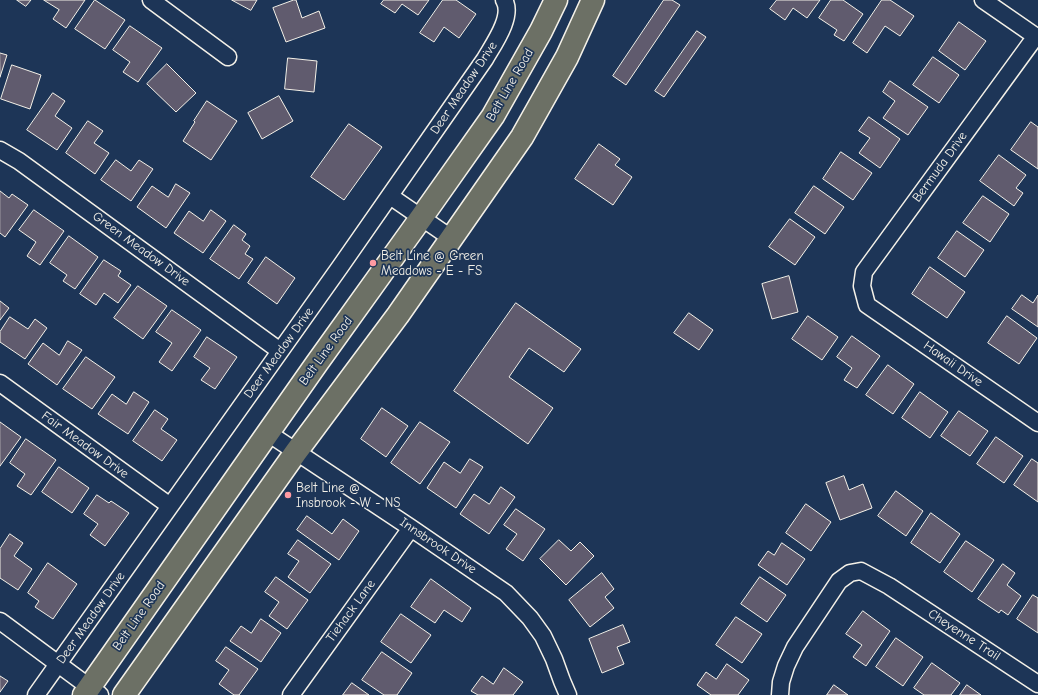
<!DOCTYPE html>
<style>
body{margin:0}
canvas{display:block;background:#1d3557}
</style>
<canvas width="1038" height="695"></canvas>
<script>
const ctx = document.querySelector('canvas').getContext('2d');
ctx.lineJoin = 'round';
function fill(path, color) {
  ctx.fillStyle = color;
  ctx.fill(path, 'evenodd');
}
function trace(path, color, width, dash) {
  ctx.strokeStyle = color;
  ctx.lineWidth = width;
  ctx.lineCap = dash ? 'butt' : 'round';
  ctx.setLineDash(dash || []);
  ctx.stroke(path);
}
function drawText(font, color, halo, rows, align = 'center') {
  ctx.font = font + ' "Comic Neue",sans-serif';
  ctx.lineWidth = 3.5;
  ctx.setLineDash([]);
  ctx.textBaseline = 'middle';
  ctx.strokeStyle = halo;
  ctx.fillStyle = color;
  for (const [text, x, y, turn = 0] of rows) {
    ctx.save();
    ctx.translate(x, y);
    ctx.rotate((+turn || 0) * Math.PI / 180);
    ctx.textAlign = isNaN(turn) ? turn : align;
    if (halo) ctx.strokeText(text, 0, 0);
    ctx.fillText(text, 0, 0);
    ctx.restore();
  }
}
const building = new Path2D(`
 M17 0H31L26 6Z
 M44 0H85L66 28 53 19 59 10Z
 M95 0 125 20 105 49 75 29Z
 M232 0H257L251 10Z
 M294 0H296L302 18 319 11 325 28 286 42 273 8Z
 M384 0H429L418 15 402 4 395 13 381 4Z
 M443 0H456L476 14 459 38 444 27 434 42 420 33Z
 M664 0H672L680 5 626 85 613 76Z
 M777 0H820L807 18 793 8 785 20 770 9Z
 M831 0H843L863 14 844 41 834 35 837 30 819 18Z
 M882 0H890L914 16 900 36 885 26 867 53 853 43Z
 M959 22 986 41 965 70 939 51Z
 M130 26 162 48 138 82 123 72 130 62 113 50Z
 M697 31 706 37 664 97 655 91Z
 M0 53 7 55 0 77Z
 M933 57 959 75 939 103 913 85Z
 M288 58 317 61 314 92 285 89Z
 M167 64 196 93 176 112 147 84Z
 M12 65 41 75 30 109 1 99Z
 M890 81 928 107 908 135 883 118 895 101 883 92Z
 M53 93 65 101 55 116 72 128 57 150 27 130Z
 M279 96 293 121 262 139 248 113Z
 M207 101 237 121 211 160 183 141 195 122 194 121Z
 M869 117 900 139 880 168 859 153 870 138 859 131Z
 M88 121 103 131 94 143 109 153 95 174 66 153Z
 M1031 122 1038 127V169L1011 150Z
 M349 124 382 147 344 200 311 177Z
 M599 144 620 159 615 165 632 177 613 205 575 179Z
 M841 152 872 173 853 200 823 179Z
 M999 155 1026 175 1016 188 1023 193 1014 206 980 181Z
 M116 160 131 171 139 160 153 169 131 201 101 180Z
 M176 184 190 193 166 228 137 207 152 186 168 197Z
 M814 186 844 207 825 234 795 213Z
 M0 191 9 198 12 194 28 205 5 237 0 233Z
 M983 196 1009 214 990 242 963 223Z
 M34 210 64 231 40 265 27 256 36 242 19 230Z
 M211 210 226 221 203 253 174 233 189 211 203 221Z
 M790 219 815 237 795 265 769 247Z
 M234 225 246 234 242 240 250 246 245 254 253 259 239 279 210 259Z
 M957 231 984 250 965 277 938 258Z
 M69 236 98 257 75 289 63 281 67 275 50 263Z
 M266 257 295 278 277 304 248 283Z
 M104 260 121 271 118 276 131 285 118 303 104 293 96 305 80 294Z
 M930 267 965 292 947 318 912 294Z
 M789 276 798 312 772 319 762 284Z
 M138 286 167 306 143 339 114 318Z
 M1022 295 1033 303 1038 295V327L1012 309Z
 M0 301 9 308 0 320Z
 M516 303 581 349 564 372 529 348 509 377 553 408 528 444 454 391Z
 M172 310 201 330 172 371 159 362 172 343 156 332Z
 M689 313 713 330 699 350 674 333Z
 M808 316 838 337 822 360 792 339Z
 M1007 316 1037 338 1019 364 988 343Z
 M10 317 28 329 35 319 47 328 25 359 0 342V332Z
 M852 336 880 356 857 388 844 380 852 368 837 357Z
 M207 337 237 357 215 389 201 380 210 368 194 357Z
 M68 341 82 350 57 385 28 364 43 343 59 355Z
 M86 357 115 377 92 409 63 389Z
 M888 365 914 384 893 414 866 395Z
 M134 392 149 402 128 434 98 414 112 394 126 404Z
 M920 392 948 412 930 438 902 418Z
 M382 408 408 426 386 457 361 439Z
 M155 410 168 419 161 429 177 440 162 461 133 441Z
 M959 411 988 431 970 456 941 436Z
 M0 422 21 437 0 466Z
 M420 422 450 442 420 484 391 463Z
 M996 437 1023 456 1004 483 977 464Z
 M26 439 56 460 31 495 17 486 25 474 10 463Z
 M470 459 483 467 456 508 427 488 444 462 460 473Z
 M1032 459 1038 463V502L1014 485Z
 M59 467 89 488 72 513 42 492Z
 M844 476 849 490 863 484 872 508 840 520 826 483Z
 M501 487 515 497 489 534 460 514 474 494 489 504Z
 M896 491 923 511 906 536 878 516Z
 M97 495 109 503 111 501 129 513 105 546 90 535 98 524 84 514Z
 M806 504 831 522 811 551 786 533Z
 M516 509 545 529 523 561 506 549 517 534 504 525Z
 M931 513 960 534 940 563 911 543Z
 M307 516 332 534 343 519 359 531 339 560 297 530Z
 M10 534 23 543 14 556 32 569 18 590 0 578V549Z
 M298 540 331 564 310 593 288 577 299 561 288 554Z
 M559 540 571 551 580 542 594 556 566 585 540 559Z
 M966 541 994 560 972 592 944 572Z
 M782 543 805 559 787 585 758 565 768 551 774 555Z
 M48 563 77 584 53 619 35 607 39 601 28 593Z
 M1003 564 1015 573 1007 585 1021 596 1008 615 1001 610 999 613 978 599Z
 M602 573 614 589 605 597 614 608 590 627 569 600Z
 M276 577 308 600 287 629 269 616 279 602 265 592Z
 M760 577 786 595 767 622 741 604Z
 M431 579 471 608 462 622 444 610 435 623 411 607Z
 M1033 595 1038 598V633L1017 619Z
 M863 611 890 631 866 666 853 657 862 645 846 634Z
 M401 614 431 635 411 663 381 642Z
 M736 617 762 634 742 663 716 645Z
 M261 619 281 633 261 662 230 641 241 626 251 633Z
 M623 625 630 642 617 647 624 664 602 673 589 639Z
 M896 638 923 657 903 686 876 667Z
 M226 647 258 669 239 695H234L219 684 229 670 216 661Z
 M382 652 412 673 397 695H384L362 680Z
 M932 663 960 683 951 695H924L914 688Z
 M727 664 749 680 738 695H711L697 685 706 672 716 679Z
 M504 668 523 682 513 695H478L471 691 482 676 493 684Z
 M0 676 8 681 0 692Z
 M352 683 369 695H343Z
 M834 685 848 695H827Z
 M967 685 981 695H960Z`);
const street = new Path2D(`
 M151 0 228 57
 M983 0 1038 38
 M1036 36 864 272 862 286 867 305 1038 423
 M0 150 19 161 280 351
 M390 196 451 238
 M0 383 170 506
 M268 433 411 528 506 593 530 618 543 636 554 659 562 681 568 695
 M0 621 100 695
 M36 695 340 267 485 59C493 45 514 16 504 0
 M291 695 411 528
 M780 695 781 682 786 666 795 647 839 581 850 573 861 571 889 586 1038 684`);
const primary = new Path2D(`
 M84 695 317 363 421 218 493 116 541 31 556 0
 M124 695 296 452 398 315 522 137 567 57 593 0`);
const markers = [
 [373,263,4,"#ff9aa2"],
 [288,495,4,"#ff9aa2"]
];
const streetNames = [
 ["Belt Line Road",510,85,-60],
 ["Deer Meadow Drive",464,88,-56],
 ["Bermuda Drive",940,167,-54],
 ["Green Meadow Drive",141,249,36],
 ["Belt Line Road",326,351,-54],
 ["Deer Meadow Drive",279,353,-54],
 ["Hawaii Drive",953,364,35],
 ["Fair Meadow Drive",85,445,36],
 ["Innsbrook Drive",438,546,34],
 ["Tiehack Lane",351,611,-54],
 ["Belt Line Road",139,616,-55],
 ["Deer Meadow Drive",91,618,-55],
 ["Cheyenne Trail",964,635,33]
];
const poiNames = [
 ["Belt Line @ Green",381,256],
 ["Meadows - E - FS",381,271],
 ["Belt Line @",296,488],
 ["Insbrook - W - NS",296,503]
];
fill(building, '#605b6e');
trace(building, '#f4f1e8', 1);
trace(street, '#f4f1e8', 19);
trace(primary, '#f4f1e8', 25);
trace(street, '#1d3557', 16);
trace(primary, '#6c7065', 22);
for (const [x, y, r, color] of markers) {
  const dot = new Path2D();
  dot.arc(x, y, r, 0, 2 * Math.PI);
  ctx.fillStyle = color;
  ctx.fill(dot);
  trace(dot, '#1d3557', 1.5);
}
drawText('13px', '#f4f1e8', '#1d3557', streetNames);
drawText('13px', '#f4f1e8', '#1d3557', poiNames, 'left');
</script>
